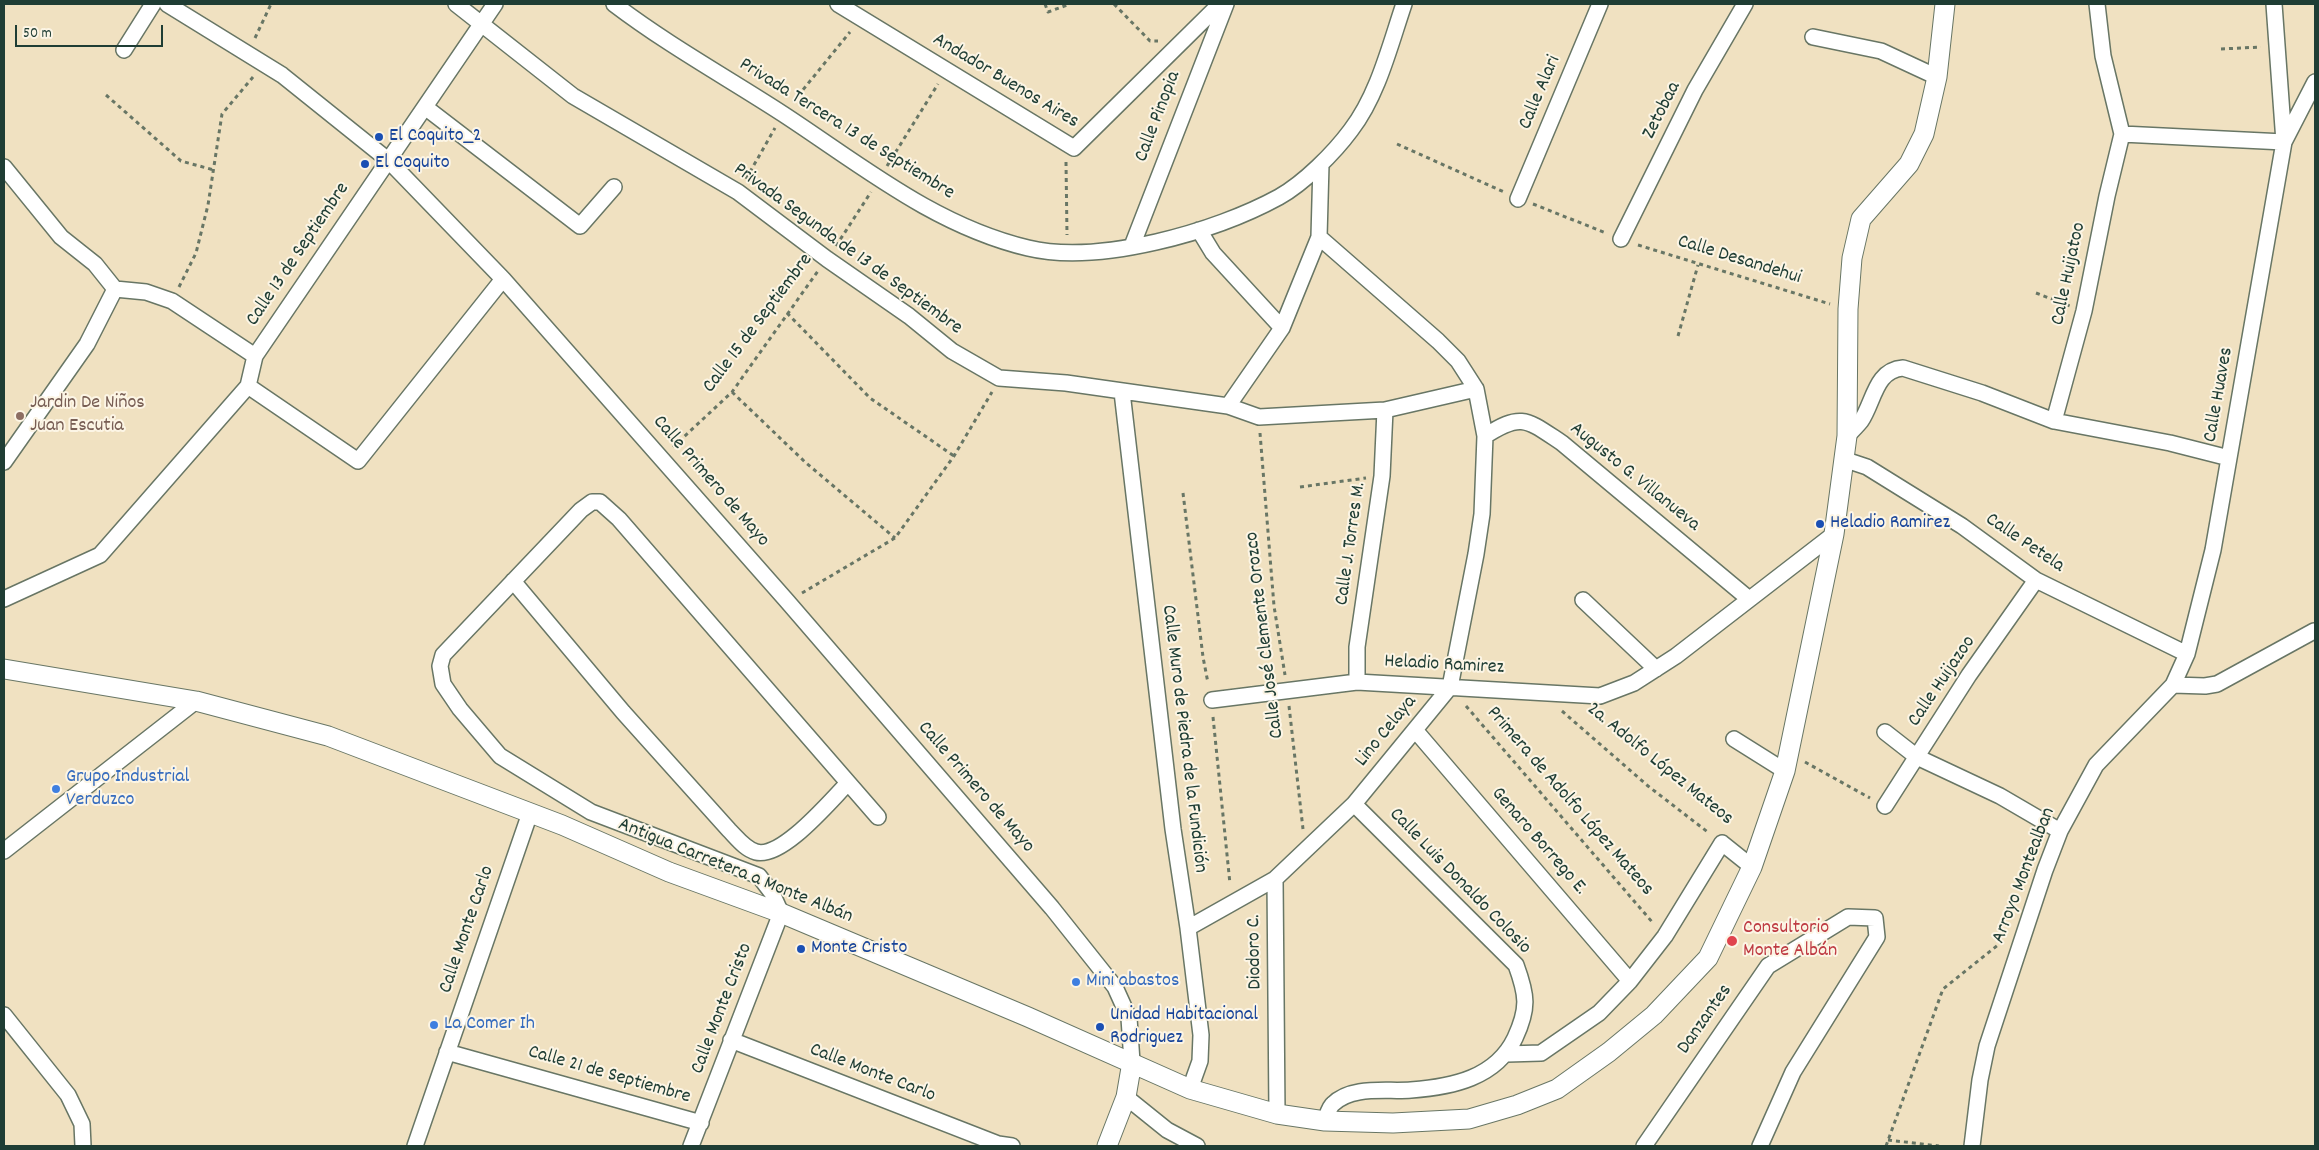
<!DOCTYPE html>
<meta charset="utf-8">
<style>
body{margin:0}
#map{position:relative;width:2319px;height:1150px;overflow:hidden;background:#f0e1c1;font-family:Dekko,sans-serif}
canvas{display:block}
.frame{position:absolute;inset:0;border:5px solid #1f3d34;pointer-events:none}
.scale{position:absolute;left:15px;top:25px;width:148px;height:22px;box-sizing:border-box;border:2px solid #1f3d34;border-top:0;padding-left:6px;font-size:15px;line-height:18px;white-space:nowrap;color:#1f3d34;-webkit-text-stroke:4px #fcf5e5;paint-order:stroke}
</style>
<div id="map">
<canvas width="2319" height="1150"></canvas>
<div class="frame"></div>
<div class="scale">50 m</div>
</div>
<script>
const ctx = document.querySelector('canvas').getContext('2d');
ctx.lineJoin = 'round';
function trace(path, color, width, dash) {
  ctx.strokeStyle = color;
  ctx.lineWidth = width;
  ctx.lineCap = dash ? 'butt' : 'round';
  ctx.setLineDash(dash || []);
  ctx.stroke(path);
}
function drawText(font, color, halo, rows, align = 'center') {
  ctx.font = font + ' Dekko,sans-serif';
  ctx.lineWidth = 4;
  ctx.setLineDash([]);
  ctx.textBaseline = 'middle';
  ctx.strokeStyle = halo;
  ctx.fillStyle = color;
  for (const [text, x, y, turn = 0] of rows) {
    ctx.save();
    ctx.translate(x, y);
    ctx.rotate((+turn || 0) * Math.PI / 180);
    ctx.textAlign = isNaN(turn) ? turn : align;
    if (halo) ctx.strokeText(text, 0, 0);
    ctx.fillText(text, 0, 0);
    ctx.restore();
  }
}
const path = new Path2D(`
 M1045 4 1048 12 1070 4
 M1114 4 1150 41H1158
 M255 38 271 4
 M2221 49 2261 47
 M106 95 181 161 214 170
 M793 102 850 32
 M1397 144 1504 192
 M1066 162 1067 235
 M887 166 938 84
 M746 179 775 128
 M1533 204 1606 233
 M1638 245 1830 304
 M836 246 871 192
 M179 287 196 253 208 205 222 114 253 77
 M2036 293 2070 306
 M787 313 870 398 954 456
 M1678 336 1698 265
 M732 392 805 462 895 538
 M1260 433 1274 606 1285 675
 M673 447 732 392 818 271
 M1300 487 1366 478
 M1183 493 1203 657 1208 683
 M802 593 895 538 954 456 992 392
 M1289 706 1303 829
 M1466 706 1653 923
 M1562 711 1648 786 1709 833
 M1213 717 1230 884
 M1805 762 1870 798
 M1888 1140 1939 1146
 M1886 1146 1943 989 2003 941`);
const minor = new Path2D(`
 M167 4 282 75 388 160 503 279 787 601 1052 908 1115 987 1129 1018 1132 1062
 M456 4 573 96 738 192 827 259 909 316 952 351 999 378 1066 383 1228 406 1259 417 1385 410 1476 389
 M614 4C668 45 726 77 783 114 861 165 935 226 1028 248 1099 265 1215 232 1279 197 1304 183 1334 153 1351 130 1378 95 1390 45 1404 4
 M838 4 1074 148 1220 4
 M1813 37 1881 51 1937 77
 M124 50 153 4
 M425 107 580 226 614 187
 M2122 134 2284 142
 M2284 142 2315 82
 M4 167 61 237 95 264 115 289 146 292 172 301 255 356
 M1518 199 1600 4
 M1199 230 1213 253 1282 328
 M1621 239 1695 90 1745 4
 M1132 246 1226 4
 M248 386 358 461 503 279
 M1122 392 1173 829 1188 928 1201 1035 1200 1061 1190 1089
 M1228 406 1282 328 1319 237 1321 164
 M2054 421 2084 311 2107 196 2122 134 2103 56 2097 4
 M1485 436C1522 412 1527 420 1562 443L1749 599
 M1847 436C1852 431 1857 426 1861 421 1874 402 1875 370 1903 368L1982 393 2054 421 2170 443 2229 458
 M1843 459 1867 467 1962 526 2036 580 2187 654
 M4 462 87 344 115 289
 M513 581 623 712 729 830C737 838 745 849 756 852 782 859 830 801 848 783
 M4 599 100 555 248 386 255 356 495 4
 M1583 600 1656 669
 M1357 682V647L1382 476 1385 410
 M2173 685 2205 686 2217 684 2314 631
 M1212 700 1357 682 1600 696 1634 683 1676 656 1834 534
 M1415 730 1630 981
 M1885 732 1917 757 2000 796 2060 831
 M1734 739 1785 771
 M1885 806 1969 675 2036 580
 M4 851 196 701
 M1275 879 1277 1114
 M1188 928 1275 879 1354 804 1450 687 1476 554 1482 514 1485 436 1476 389 1458 361 1438 341 1319 237
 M4 1015 68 1095 82 1124 83 1146
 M731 1040 998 1144 1012 1146
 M447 1052 701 1123
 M1507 1054 1541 1053 1599 1013 1630 981 1665 936 1722 843 1752 867
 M1126 1097 1167 1130 1197 1146
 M1325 1121C1327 1116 1329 1107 1333 1104 1352 1085 1387 1092 1411 1090 1452 1087 1496 1078 1515 1038 1529 1008 1527 995 1516 965L1354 804
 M415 1146 530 813
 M691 1146 781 913 772 893 759 876 591 812 500 756 460 709 443 684 440 666 443 655 581 510 592 502H600L619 519 878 817
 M1644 1146 1768 966 1848 917 1875 918 1877 937 1793 1072 1760 1146
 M1972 1146 1980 1080 1987 1046 2045 870 2060 831 2096 765 2173 685 2187 654 2213 550 2284 142 2274 4`);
const tertiary = new Path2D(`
 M4 669 196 701 328 736 562 825 669 872 781 913 1028 1017 1190 1089 1277 1114 1325 1121 1393 1123 1469 1119 1517 1105 1557 1089 1609 1052 1654 1015 1708 958 1752 867 1785 771 1834 534 1847 436 1848 309 1852 258 1861 219 1909 164 1924 134 1937 77 1945 4
 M1107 1146 1126 1097 1132 1062`);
const markers = [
 [379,137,5,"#1a4fb4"],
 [365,164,5,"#1a4fb4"],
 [20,416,5,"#8d6e63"],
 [1820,524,5,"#1a4fb4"],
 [56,789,5,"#3f7fe0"],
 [1732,941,6,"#e0444e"],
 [801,949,5,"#1a4fb4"],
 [1076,982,5,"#3f7fe0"],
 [434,1025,5,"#3f7fe0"],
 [1100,1027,5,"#1a4fb4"]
];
const streetNames = [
 ["Andador Buenos Aires",1005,82,31],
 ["Calle Alari",1541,93,-67],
 ["Zetobaa",1663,111,-63],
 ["Calle Pinopia",1159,117,-69],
 ["Privada Tercera 13 de Septiembre",846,130,32],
 ["Privada Segunda de 13 de Septiembre",847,250,36],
 ["Calle 13 de Septiembre",299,255,-56],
 ["Calle Desandehui",1739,261,17],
 ["Calle Huijatoo",2070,274,-78],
 ["Calle 15 de Septiembre",759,324,-53],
 ["Calle Huaves",2220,395,-80],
 ["Augusto G. Villanueva",1634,478,39],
 ["Calle Primero de Mayo",710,482,49],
 ["Calle J. Torres M.",1352,544,-82],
 ["Calle Petela",2024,544,34],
 ["Calle José Clemente Orozco",1266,635,-97],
 ["Heladio Ramirez",1444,666,3],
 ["Calle Huijazoo",1943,682,-56],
 ["Lino Celaya",1387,732,-51],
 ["Calle Muro de Piedra de la Fundición",1183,739,83],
 ["2a. Adolfo López Mateos",1659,765,39],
 ["Calle Primero de Mayo",975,788,49],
 ["Primera de Adolfo López Mateos",1569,802,49],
 ["Genaro Borrego E.",1538,842,49],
 ["Antigua Carretera a Monte Albán",735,872,22],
 ["Arroyo Montealban",2025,876,-69],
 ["Calle Luis Donaldo Colosio",1459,882,46],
 ["Calle Monte Carlo",468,930,-71],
 ["Diodoro C.",1256,952,-91],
 ["Calle Monte Cristo",723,1009,-69],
 ["Danzantes",1706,1020,-55],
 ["Calle Monte Carlo",872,1074,21],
 ["Calle 21 de Septiembre",609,1076,16]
];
const transitNames = [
 ["El Coquito_2",389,137],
 ["El Coquito",375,164],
 ["Heladio Ramirez",1830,524],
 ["Monte Cristo",811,949],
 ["Unidad Habitacional",1110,1016],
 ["Rodriguez",1110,1039]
];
const educationNames = [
 ["Jardin De Niños",30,404],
 ["Juan Escutia",30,427]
];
const shopNames = [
 ["Grupo Industrial",66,778],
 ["Verduzco",66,801],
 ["Mini abastos",1086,982],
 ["La Comer Ih",444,1025]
];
const healthNames = [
 ["Consultorio",1743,929],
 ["Monte Albán",1743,952]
];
trace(minor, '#687665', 18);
trace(tertiary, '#687665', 21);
trace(path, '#687665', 3, [4, 4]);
trace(minor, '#fff', 15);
trace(tertiary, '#fff', 19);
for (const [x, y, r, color] of markers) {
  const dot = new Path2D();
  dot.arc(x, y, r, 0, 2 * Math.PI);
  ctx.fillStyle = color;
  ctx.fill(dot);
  trace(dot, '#fcf5e5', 2);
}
drawText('20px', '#1f3d34', '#fcf5e5', streetNames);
drawText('20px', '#164399', '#fcf5e5', transitNames, 'left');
drawText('20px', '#785e54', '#fcf5e5', educationNames, 'left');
drawText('20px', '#366cbe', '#fcf5e5', shopNames, 'left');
drawText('20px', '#be3a42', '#fcf5e5', healthNames, 'left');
</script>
